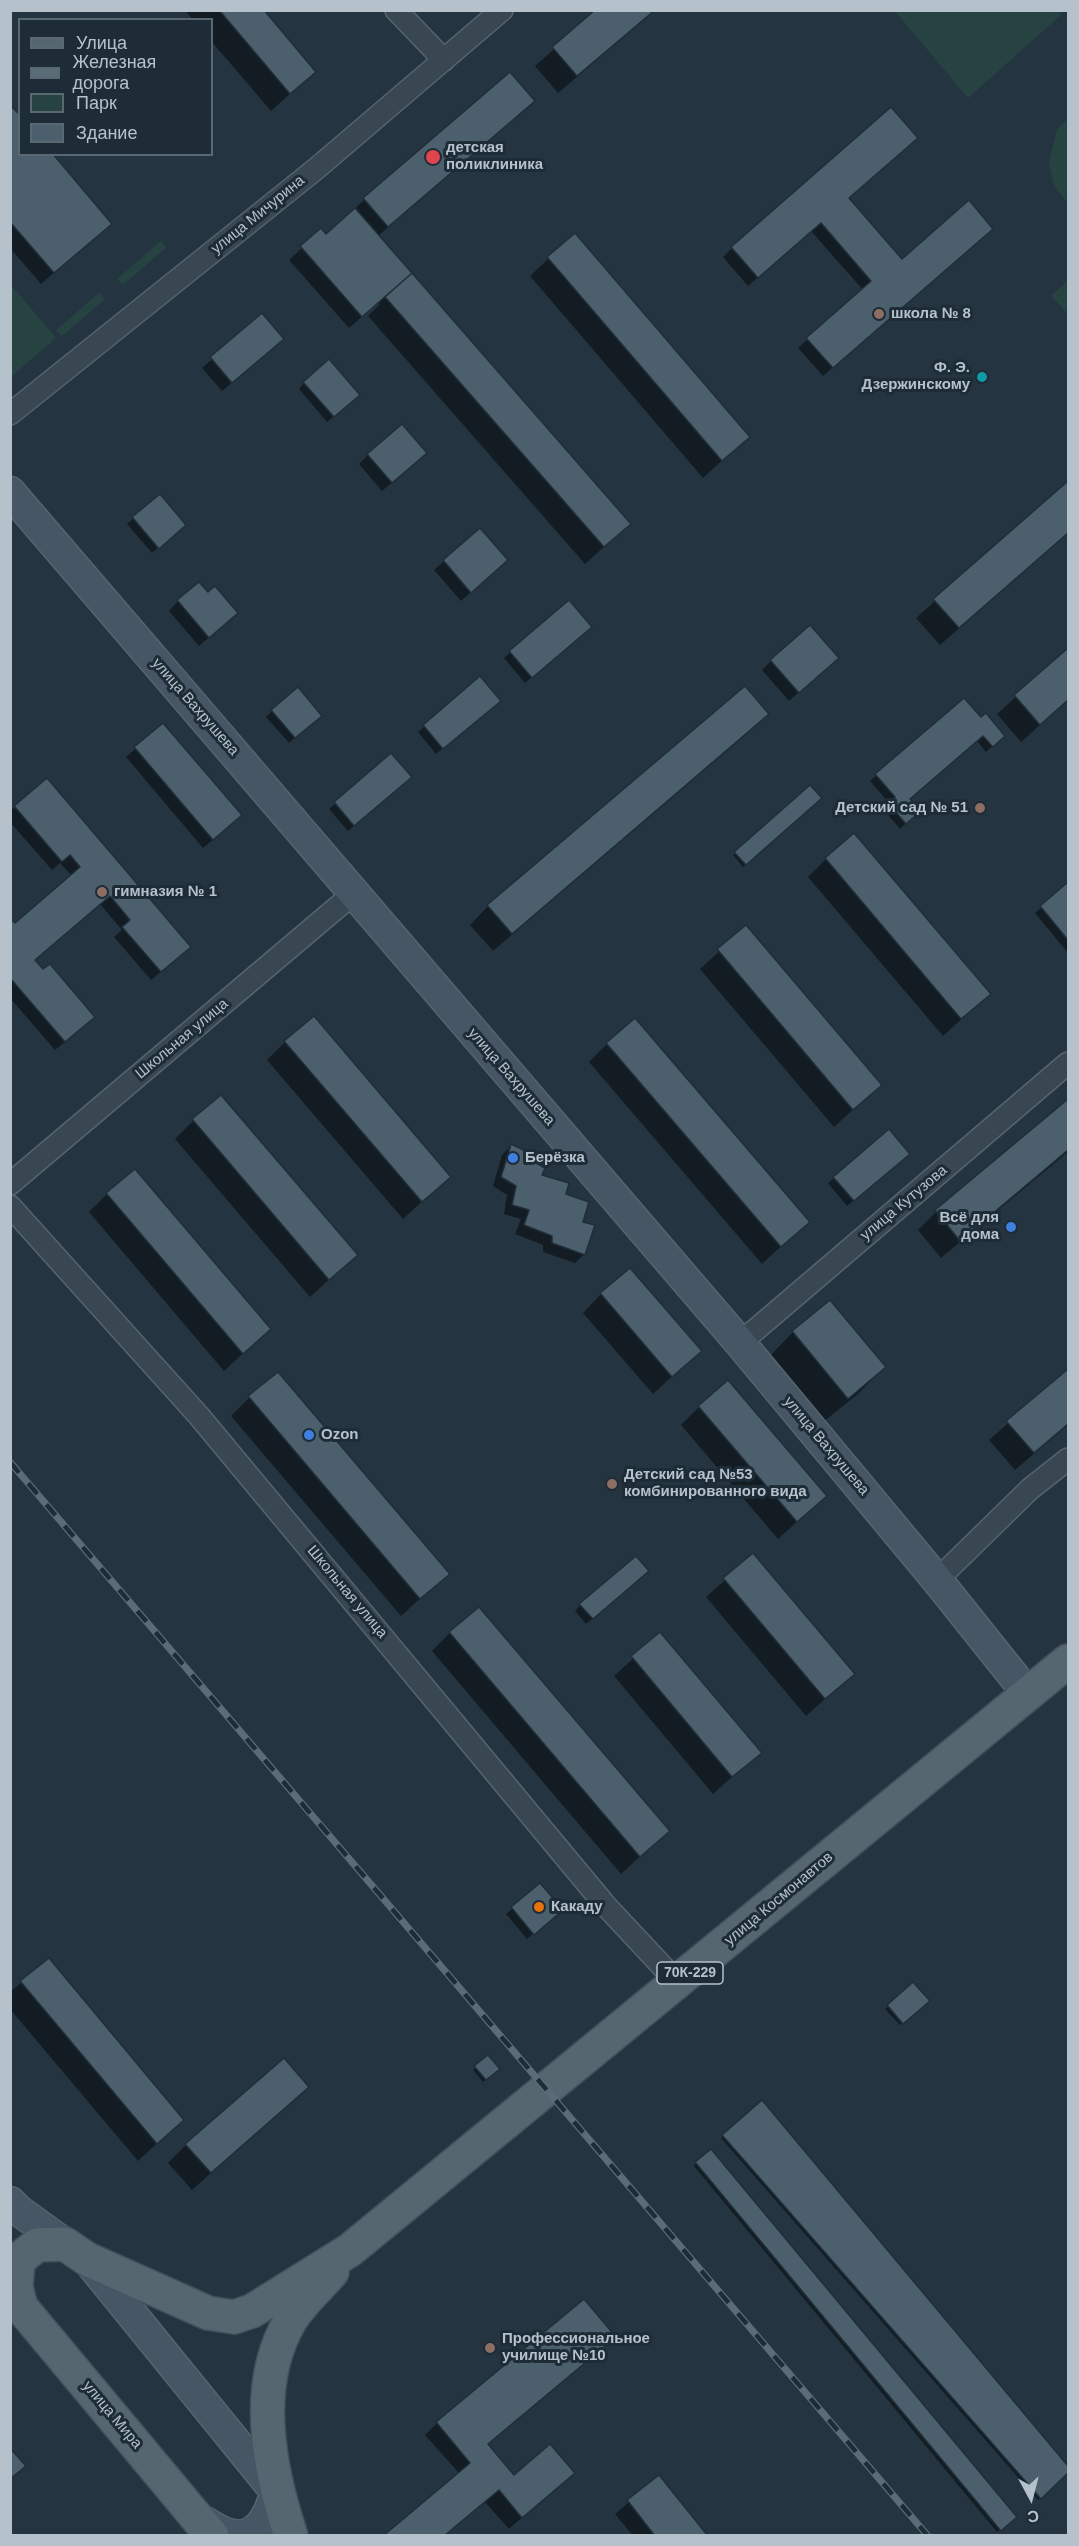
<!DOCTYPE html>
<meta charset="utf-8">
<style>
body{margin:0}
#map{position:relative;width:1079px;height:2546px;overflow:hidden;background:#243541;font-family:Arial,sans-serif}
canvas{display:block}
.frame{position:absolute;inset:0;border:12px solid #b5c1cb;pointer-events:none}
.legend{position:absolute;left:18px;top:18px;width:195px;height:138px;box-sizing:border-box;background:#1d2c36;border:2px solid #5a6872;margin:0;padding:8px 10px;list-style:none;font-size:18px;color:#b5c1cb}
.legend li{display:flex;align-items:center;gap:12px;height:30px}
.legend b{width:30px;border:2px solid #5a6872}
.north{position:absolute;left:1001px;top:2468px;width:60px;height:60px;-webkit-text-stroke:4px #1d2c36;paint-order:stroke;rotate:173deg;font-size:16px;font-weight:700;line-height:24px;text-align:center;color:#b5c1cb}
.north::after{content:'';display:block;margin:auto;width:21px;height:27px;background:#b5c1cb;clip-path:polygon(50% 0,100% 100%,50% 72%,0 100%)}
</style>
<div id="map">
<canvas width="1079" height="2546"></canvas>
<div class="frame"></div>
<ul class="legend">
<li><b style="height:8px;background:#566671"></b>Улица</li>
<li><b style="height:8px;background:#5a6c78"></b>Железная дорога</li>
<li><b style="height:16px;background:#264241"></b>Парк</li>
<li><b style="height:16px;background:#4c5f6d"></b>Здание</li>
</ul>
<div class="north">С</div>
</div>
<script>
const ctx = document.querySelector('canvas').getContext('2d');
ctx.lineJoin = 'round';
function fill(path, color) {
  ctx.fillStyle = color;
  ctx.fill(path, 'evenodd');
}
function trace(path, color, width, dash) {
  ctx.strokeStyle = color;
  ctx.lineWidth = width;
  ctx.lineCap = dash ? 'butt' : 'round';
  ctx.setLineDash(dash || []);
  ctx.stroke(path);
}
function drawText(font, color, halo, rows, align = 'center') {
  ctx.font = font + ' Arial,sans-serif';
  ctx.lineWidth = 6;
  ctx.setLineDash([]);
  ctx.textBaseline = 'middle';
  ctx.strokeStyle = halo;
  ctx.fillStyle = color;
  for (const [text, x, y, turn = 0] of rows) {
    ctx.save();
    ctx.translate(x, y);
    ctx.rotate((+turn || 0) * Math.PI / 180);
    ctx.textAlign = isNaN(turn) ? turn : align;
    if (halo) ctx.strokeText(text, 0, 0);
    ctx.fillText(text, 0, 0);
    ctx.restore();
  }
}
const green = new Path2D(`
 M1057 10 1061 15 968 98 895 11Z
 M1068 119V203L1054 186 1049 162 1057 129Z
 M161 241 166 248 123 285 117 279Z
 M1068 280V314L1051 296Z
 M11 285 56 338 11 377H10Z
 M100 292 105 299 62 336 56 330Z`);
const shadow = new Path2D(`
 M185 10H262L314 72 271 111 212 42V20H193Z
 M598 10H656L558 93 535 66Z
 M510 75 533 101 378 236 629 524 585 564 368 316 380 304 378 303 349 328 289 260 321 230 326 236 364 200Z
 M10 107 20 154 110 224 41 284 10 248Z
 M847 198 902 261 982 238 823 376 798 348 863 290 811 231 748 286 723 257 732 248Z
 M549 258 748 437 703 478 530 276Z
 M262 315 273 348 222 391 202 368Z
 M304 383 352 401 327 422 299 389Z
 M368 455 416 462 382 491 359 464Z
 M1068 483V533L940 645 916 618Z
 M159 496 178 531 152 553 127 524Z
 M480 530 497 569 461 601 434 570Z
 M178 601 227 622 199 646 169 611Z
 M569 602 584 632 525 683 504 658Z
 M1068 650V700L1021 742 997 714Z
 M771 661 827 667 789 701 762 670Z
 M480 679 493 706 436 754 418 732Z
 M744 688 767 714 749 732 493 951 470 925 488 906Z
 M964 700 997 742 986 752 977 741 908 799 913 817 900 829 884 810 890 804 870 781Z
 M272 711 314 721 289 743 266 717Z
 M162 725 231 824 203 848 126 757Z
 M391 755 404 783 348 831 329 809Z
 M47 780 180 956 151 980 114 937 122 930 100 904 33 961 84 1026 55 1050 10 998V920L15 925 72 876 60 863 52 870 10 822V811Z
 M810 787 820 798 743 867 733 855Z
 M826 859 989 994 943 1036 808 877Z
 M1068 884V953L1035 913Z
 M746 927 880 1085 834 1127 700 969Z
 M285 1042 449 1177 403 1219 267 1060Z
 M607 1044 808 1221 762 1264 589 1062Z
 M1068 1101V1152L941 1258 918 1230 936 1212Z
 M193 1121 356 1255 310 1297 175 1139Z
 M889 1131 902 1159 847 1206 828 1183Z
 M511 1146 530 1161 540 1176 564 1195 581 1223 584 1254 575 1263 543 1252V1245L515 1234 521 1219 504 1214 507 1195 493 1186 502 1155Z
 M107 1194 269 1329 224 1371 89 1212Z
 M601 1294 700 1351 653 1394 583 1313Z
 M793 1332 884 1367 859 1393 822 1423 768 1358Z
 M1068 1371V1425L1015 1470 989 1440Z
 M249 1398 447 1574 401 1616 231 1416Z
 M699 1407 825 1496 778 1539 681 1425Z
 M753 1555 853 1674 806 1716 706 1597Z
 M641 1577 586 1624 575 1611 580 1605Z
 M450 1633 668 1831 621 1874 432 1651Z
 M660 1634 760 1752 713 1794 614 1676Z
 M540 1885 555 1916 527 1939 506 1914Z
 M49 1960 182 2120 138 2161 10 2009V1992Z
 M913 1984 928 2001 900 2025 885 2009Z
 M488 2057 498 2069 483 2082 473 2070Z
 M307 2087 192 2190 168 2163 186 2145Z
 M761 2103 1068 2468V2471L1038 2500 721 2138Z
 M696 2163 1015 2517 997 2532 694 2166Z
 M614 2337 487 2445 514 2477 573 2473 509 2529 425 2435 437 2423Z
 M659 2477 707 2536H633L615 2514Z`);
const building = new Path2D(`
 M219 10H264L316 72 290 94Z
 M595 10H655L577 76 552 47Z
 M510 72 535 101 388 227 363 198Z
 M10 105 20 115V154H53L112 224 54 273 10 222Z
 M891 107 918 138 849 198 902 259 969 200 993 229 833 368 806 338 871 281 821 223 758 278 731 247Z
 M355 208 412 273 362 317 300 246 321 228 326 234Z
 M575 233 750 437 722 461 547 257Z
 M412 273 631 524 604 547 385 297Z
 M262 313 284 339 232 383 210 357Z
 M329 359 360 395 334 417 303 382Z
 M402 424 427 453 392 483 367 454Z
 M1068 481V533L959 628 933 599Z
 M160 494 186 525 159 549 132 517Z
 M480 528 508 560 471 593 443 560Z
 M199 582 208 592 215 586 238 613 209 638 177 600Z
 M569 600 592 627 532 678 509 651Z
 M810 625 839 658 799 693 770 660Z
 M1068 648V700L1040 725 1014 695Z
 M480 676 501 701 443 749 423 725Z
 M745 686 769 714 512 934 487 905Z
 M298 687 322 716 295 738 271 710Z
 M964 698 981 717 986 713 1005 736 993 747 983 736 910 799 921 811 906 824 888 803 895 797 875 774Z
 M163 723 242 815 213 840 134 747Z
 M391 753 412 777 354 826 334 802Z
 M47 778 191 947 161 972 122 927 130 920 110 896 35 960 43 969 50 964 95 1017 65 1042 10 978V918L15 923 80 867 70 855 62 862 14 806Z
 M810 785 822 798 746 865 734 852Z
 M854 833 991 994 961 1019 825 858Z
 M1068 882V940L1040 906Z
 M746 925 882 1085 853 1110 717 949Z
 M314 1016 451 1177 422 1202 284 1041Z
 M635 1018 810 1222 781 1247 606 1043Z
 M221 1095 358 1255 329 1280 192 1119Z
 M1068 1099V1150L960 1241 935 1210Z
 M889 1129 910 1154 854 1201 833 1177Z
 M511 1144 534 1155 531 1160 545 1168 542 1175 569 1183 566 1194 589 1202 583 1222 595 1225 585 1255 552 1243V1236L524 1225 529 1210 512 1205 516 1186 501 1177Z
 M135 1169 271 1329 243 1354 106 1193Z
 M630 1268 702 1351 672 1377 600 1293Z
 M830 1300 886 1367 848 1399 792 1331Z
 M1068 1369V1424L1034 1453 1006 1421Z
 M278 1372 450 1574 420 1599 248 1396Z
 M728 1380 827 1496 797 1522 698 1406Z
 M753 1553 855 1674 825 1699 723 1578Z
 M636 1556 649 1571 593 1619 579 1604Z
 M479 1607 670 1831 640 1857 449 1632Z
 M660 1632 762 1753 732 1777 631 1656Z
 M540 1883 563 1910 534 1935 511 1907Z
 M49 1958 184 2120 157 2144 20 1981Z
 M913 1982 930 2001 903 2024 887 2005Z
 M488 2055 500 2069 486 2080 474 2066Z
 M284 2058 309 2087 211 2173 185 2144Z
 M762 2100 1068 2466V2473L1041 2499 722 2135Z
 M711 2149 1017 2517 1001 2531 695 2162Z
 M584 2299 616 2337 488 2444 514 2475 550 2444 575 2473 522 2518 499 2490 444 2536H383L470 2463 436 2422Z
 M10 2448 26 2466 10 2479Z
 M659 2475 708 2536H655L627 2500Z`);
const minor = new Path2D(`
 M396 10 444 60
 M10 414 317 168 502 10
 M10 1184 353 894
 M10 1206 199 1416 606 1906 678 1983
 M740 1343 1068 1063
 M937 1580 1030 1489 1068 1459`);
const secondary = new Path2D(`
 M10 492 740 1343 937 1580 1028 1694
 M10 2202 18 2210 65 2244
 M87 2259 276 2492C269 2515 258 2542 228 2534 218 2531 207 2523 198 2518`);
const primary = new Path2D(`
 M212 2536 21 2307 16 2287 18 2260 37 2245 65 2244 87 2259 208 2313 234 2317 252 2311 350 2250 1068 1661
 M291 2536C269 2469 252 2386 290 2321 300 2304 318 2288 332 2272`);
const rail = new Path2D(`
 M10 1462 928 2536`);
const markers = [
 [433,157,8,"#e0444e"],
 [879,314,6,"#8d6e63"],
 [982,377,6,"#0f9aa8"],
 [980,808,6,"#8d6e63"],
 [102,892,6,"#8d6e63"],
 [513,1158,6,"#3f7fe0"],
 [1011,1227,6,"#3f7fe0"],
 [309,1435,6,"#3f7fe0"],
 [612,1484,6,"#8d6e63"],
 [539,1907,6,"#e8710a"],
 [490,2348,6,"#8d6e63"]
];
const shields = [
 [690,1973,66]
];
const shieldNames = [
 ["70К-229",690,1973]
];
const poiNames = [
 ["детская",446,148],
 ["поликлиника",446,165],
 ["школа № 8",891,314],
 ["Ф. Э.",970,368,"right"],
 ["Дзержинскому",970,385,"right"],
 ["Детский сад № 51",968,808,"right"],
 ["гимназия № 1",114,892],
 ["Берёзка",525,1158],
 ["Всё для",999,1218,"right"],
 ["дома",999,1235,"right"],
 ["Ozon",321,1435],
 ["Детский сад №53",624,1475],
 ["комбинированного вида",624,1492],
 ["Какаду",551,1907],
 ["Профессиональное",502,2339],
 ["училище №10",502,2356]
];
const streetNames = [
 ["улица Мичурина",258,215,-39],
 ["улица Вахрушева",195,707,49],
 ["Школьная улица",182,1039,-40],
 ["улица Вахрушева",511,1077,49],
 ["улица Кутузова",904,1203,-40],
 ["улица Вахрушева",826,1446,50],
 ["Школьная улица",347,1592,50],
 ["улица Космонавтов",779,1899,-40],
 ["улица Мира",112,2415,50]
];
fill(green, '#264241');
fill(shadow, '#0007');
fill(building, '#4c5f6d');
trace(building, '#1f2e38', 1.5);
trace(minor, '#56646e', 24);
trace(secondary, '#56646e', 33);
trace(primary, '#42505a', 36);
trace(minor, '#384751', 21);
trace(secondary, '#465664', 30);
trace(primary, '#566671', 33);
trace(rail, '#5a6c78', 7);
trace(rail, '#1d2c36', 4.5, [14]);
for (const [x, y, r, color] of markers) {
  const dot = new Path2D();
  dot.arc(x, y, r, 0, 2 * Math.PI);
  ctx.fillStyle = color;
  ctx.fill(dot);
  trace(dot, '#1d2c36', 2);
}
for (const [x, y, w] of shields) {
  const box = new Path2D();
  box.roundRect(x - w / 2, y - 11, w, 22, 4.5);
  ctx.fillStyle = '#1d2c36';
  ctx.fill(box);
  trace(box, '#b5c1cb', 1.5);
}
drawText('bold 14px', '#b5c1cb', null, shieldNames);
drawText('bold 15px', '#b5c1cb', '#1d2c36', poiNames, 'left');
drawText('15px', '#b5c1cb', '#1d2c36', streetNames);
</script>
